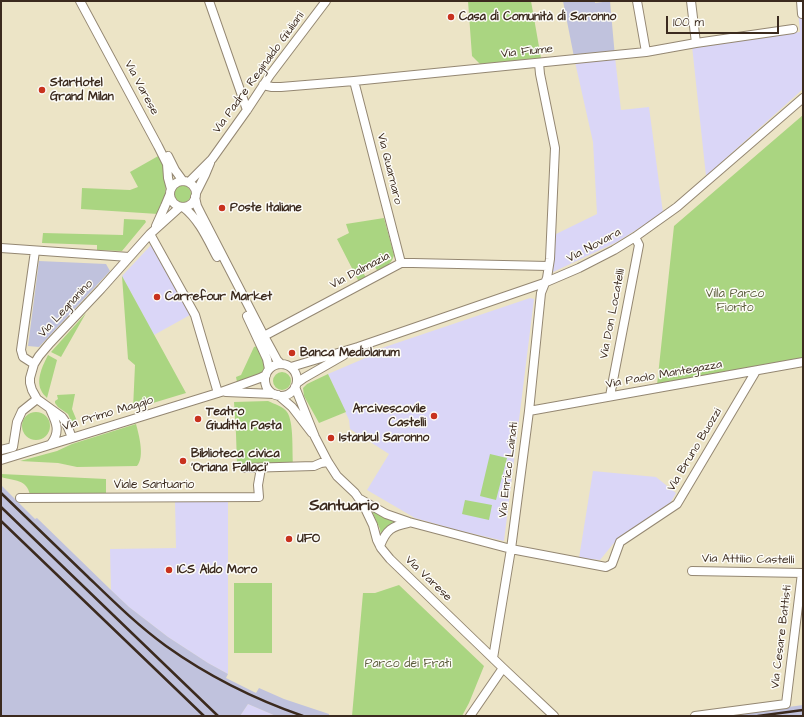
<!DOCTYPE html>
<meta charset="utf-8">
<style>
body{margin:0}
#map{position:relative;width:804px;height:717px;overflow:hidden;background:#ece4c6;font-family:"Architects Daughter",sans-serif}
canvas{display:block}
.frame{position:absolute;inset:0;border:2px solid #3b2a1e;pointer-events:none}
.scale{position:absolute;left:666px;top:16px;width:113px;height:18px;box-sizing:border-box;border:2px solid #3b2a1e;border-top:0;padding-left:5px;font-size:12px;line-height:14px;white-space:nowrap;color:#3b2a1e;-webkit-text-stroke:3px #fdfcf7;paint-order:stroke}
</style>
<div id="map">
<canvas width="804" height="717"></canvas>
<div class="frame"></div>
<div class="scale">100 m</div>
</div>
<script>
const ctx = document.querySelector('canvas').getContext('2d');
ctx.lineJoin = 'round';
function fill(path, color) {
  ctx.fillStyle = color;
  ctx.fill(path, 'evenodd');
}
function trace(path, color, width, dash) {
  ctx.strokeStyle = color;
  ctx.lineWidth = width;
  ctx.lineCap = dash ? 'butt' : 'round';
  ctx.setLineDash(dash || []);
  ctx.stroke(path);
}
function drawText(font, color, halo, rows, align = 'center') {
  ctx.font = font + ' "Architects Daughter",sans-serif';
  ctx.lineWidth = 3;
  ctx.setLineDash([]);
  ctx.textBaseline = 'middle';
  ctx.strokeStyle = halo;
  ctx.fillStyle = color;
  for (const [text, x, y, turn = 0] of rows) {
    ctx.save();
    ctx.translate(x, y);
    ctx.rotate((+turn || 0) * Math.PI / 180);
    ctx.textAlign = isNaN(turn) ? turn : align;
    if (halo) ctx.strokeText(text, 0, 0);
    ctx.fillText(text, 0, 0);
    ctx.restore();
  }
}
const built = new Path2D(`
 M797 1H803V89L706 176 692 46 800 32Z
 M615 57 621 110 649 107 663 213 617 242 551 273 554 235 597 214 593 142 575 62Z
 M152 244 187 307 190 315 154 335 122 276Z
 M530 298 534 299 504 541 457 530 415 518 367 490 389 454 350 429 349 420 328 374 377 353 376 350Z
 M593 471 656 477 676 493 671 502 613 544 600 560 579 558Z
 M175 501H228V674L208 663 168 637 129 607 111 590 110 549 176 548Z
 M248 704 276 716H240Z`);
const industrial = new Path2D(`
 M563 1H595V3L610 1 615 57 575 62Z
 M39 261 106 264 110 271 39 347 28 346Z
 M1 485 35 519 37 518 111 590 129 607 168 637 208 663 228 674 226 678 256 693 259 688 284 699 329 714V716H276L248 704 240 716H1Z
 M803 705V716H723Z`);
const green = new Path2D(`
 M468 1H531L541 58 480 64 472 56Z
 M803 115V358L657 385 674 226Z
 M160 155C165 169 168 185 164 199 163 204 160 209 158 214L81 209 82 188 130 190 138 187 130 172Z
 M173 194a9 9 0 1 1 18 0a9 9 0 1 1-18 0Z
 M384 218 394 255C392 264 385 267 378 272L372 262 361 268 366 278 359 282 337 239 349 233 346 224Z
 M124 219 145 220 146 222 122 251 97 250V245L42 243 43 233 123 235Z
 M122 276 186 393 133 409 135 365 128 359Z
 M86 313 61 357 51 352Z
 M257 346C259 351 263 356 264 361 269 377 248 379 237 382L236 377 241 375 254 347Z
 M48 355 57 360 47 398C45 396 42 393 41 390 36 379 43 365 48 355Z
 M273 381a9 9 0 1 1 18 0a9 9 0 1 1-18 0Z
 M328 374 346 412 319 423 304 396 303 388 307 384Z
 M75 394 72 409 79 426 73 425 68 414 58 407 55 403V401L58 399 57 395Z
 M268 401C274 404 283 406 287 412 294 422 292 451 293 464H237L236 434 234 402Z
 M22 426a14 14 0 1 1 28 0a14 14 0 1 1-28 0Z
 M136 424C139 435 145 457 137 466L77 467 58 463 20 461 57 451 72 444Z
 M490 454 507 458 496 500 480 496Z
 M1 474 106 479V494L30 495C27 479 14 481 1 477Z
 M465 500 492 505 489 520 462 514Z
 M371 509 386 518 396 522C388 524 385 529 381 536L380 529Z
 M234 583H272V653H234Z
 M399 585 484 666 469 703 462 716H352L363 593H375Z`);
const street = new Path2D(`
 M80 1 158 146 167 164 168 178 171 189
 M209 1 247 110
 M637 1 646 52
 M691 1 696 43
 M801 1 802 14
 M354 81 401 263
 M263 85 272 87H281L354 81 646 52 696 43 793 29
 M168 156 175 170 183 181
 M170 194a13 13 0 1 1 26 0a13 13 0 1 1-26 0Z
 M189 182 212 159 247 110 270 75 326 1
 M196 193 205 175 210 163
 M195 197 197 206 201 214 264 336 277 360 281 364
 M183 207C199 219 208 240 217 257
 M156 226 165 206 170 194
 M150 234 195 315 218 393
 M1 248 129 257
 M247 316 267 359 269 369
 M264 336 401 263H413L548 266
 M34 364 23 357 21 350 35 251
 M265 380a16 16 0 1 1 32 0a16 16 0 1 1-32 0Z
 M291 367 358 347 544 283 579 268 614 250 635 237 677 207 803 98
 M297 383 304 378 344 355
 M295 387 315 437 328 462 337 476 355 493 364 506 373 525 377 540 381 548 390 559 503 668 554 716
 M226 392 274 394
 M278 395 292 407 312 433
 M610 396 639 245 635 237
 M50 409C56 422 61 431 51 444
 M529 411 803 362
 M72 438C69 430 67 423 62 417L37 399 32 390 30 383V378L34 364 39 356 50 343 101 289 150 234 180 207
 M1 450 13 447 17 422 22 411 37 399
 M1 460 221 392 260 378 266 375
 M245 468 314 466 321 463 328 462
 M20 498 259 497 258 485 261 468
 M360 499 386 514 409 522 511 549 606 567 612 564 620 542 677 504 756 371
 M380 546C386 530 392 526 408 523
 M692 571 803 573
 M493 658 511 549 529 411 541 293 547 278 550 259 555 148 540 74 539 63
 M470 716 503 668
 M695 716 786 704 802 573`);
const rail = new Path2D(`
 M1 493C29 520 58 548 86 575 112 600 137 625 166 646 208 676 254 699 303 716
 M1 507 218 716
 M1 521 204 716
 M758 716 803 710`);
const markers = [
 [451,17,4,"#c8321e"],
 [42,90,4,"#c8321e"],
 [222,208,4,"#c8321e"],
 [157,297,4,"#c8321e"],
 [292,353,4,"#c8321e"],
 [434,416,4,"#c8321e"],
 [198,419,4,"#c8321e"],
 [331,438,4,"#c8321e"],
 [183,461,4,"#c8321e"],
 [289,539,4,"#c8321e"],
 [169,570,4,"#c8321e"]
];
const poiNames = [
 ["Casa di Comunità di Saronno",459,17],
 ["StarHotel",50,83],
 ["Grand Milan",50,97],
 ["Poste Italiane",230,208],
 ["Carrefour Market",165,297],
 ["Banca Mediolanum",300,353],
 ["Arcivescovile",426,409,"right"],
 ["Castelli",426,423,"right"],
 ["Teatro",206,412],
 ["Giuditta Pasta",206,426],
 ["Istanbul Saronno",339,438],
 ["Biblioteca civica",191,454],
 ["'Oriana Fallaci'",191,468],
 ["UFO",297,539],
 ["ICS Aldo Moro",177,570]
];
const streetNames = [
 ["Via Fiume",527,52,-6],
 ["Via Padre Reginaldo Giuliani",259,73,-54],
 ["Via Varese",141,88,62],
 ["Via Quarnaro",389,169,76],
 ["Via Novara",594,246,-28],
 ["Via Dalmazia",360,271,-28],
 ["Via Legnanino",66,309,-47],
 ["Via Don Locatelli",613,314,-79],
 ["Via Paolo Mantegazza",664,375,-10],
 ["Via Primo Maggio",108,414,-17],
 ["Via Bruno Buozzi",695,450,-59],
 ["Via Enrico Lainati",509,470,-83],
 ["Viale Santuario",154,485],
 ["Via Attilio Castelli",748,560,1],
 ["Via Varese",428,579,44],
 ["Via Cesare Battisti",782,637,-83]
];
const parkNames = [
 ["Villa Parco",735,294],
 ["Fiorito",735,308],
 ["Parco dei Frati",408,664]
];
const districtNames = [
 ["Santuario",344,507]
];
fill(built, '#dad6f7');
fill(industrial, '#c0c2dd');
fill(green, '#aad581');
trace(street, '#948772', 10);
trace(street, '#fff', 8);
trace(rail, '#3b2a1e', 2.5);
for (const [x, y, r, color] of markers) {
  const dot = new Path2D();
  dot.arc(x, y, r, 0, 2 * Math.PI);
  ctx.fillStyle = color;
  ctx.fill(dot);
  trace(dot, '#fdfcf7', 1.5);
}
drawText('bold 12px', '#3b2a1e', '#fdfcf7', poiNames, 'left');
drawText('12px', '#3b2a1e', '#fdfcf7', streetNames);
drawText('12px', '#5c5d3c', '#fdfcf7', parkNames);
drawText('bold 16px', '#3b2a1e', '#fdfcf7', districtNames);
</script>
